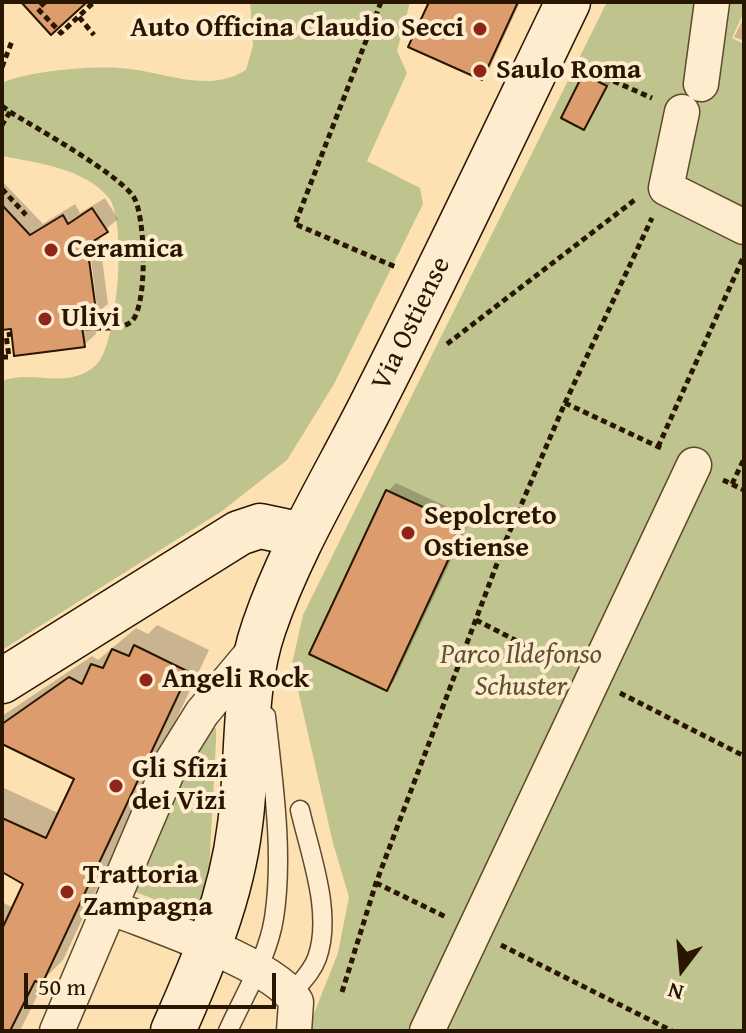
<!DOCTYPE html>
<style>
body{margin:0}
#map{position:relative;width:746px;height:1033px;overflow:hidden;background:#fde1b3;font-family:"Gentium Book Plus",serif}
canvas{display:block}
.frame{position:absolute;inset:0;border:4px solid #281601;pointer-events:none}
.north{position:absolute;left:642px;top:929px;width:80px;height:80px;-webkit-text-stroke:6px #feecce;paint-order:stroke;rotate:196deg;font-size:22px;font-weight:700;line-height:32px;text-align:center;color:#281601}
.north::after{content:'';display:block;margin:auto;width:28px;height:36px;background:#281601;clip-path:polygon(50% 0,100% 100%,50% 72%,0 100%)}
.scale{position:absolute;left:24px;top:973px;width:252px;height:36px;box-sizing:border-box;border:4px solid #281601;border-top:0;padding-left:10px;font-size:24px;line-height:28px;white-space:nowrap;color:#281601;-webkit-text-stroke:6px #feecce;paint-order:stroke}
</style>
<div id="map">
<canvas width="746" height="1033"></canvas>
<div class="frame"></div>
<div class="north">N</div>
<div class="scale">50 m</div>
</div>
<script>
const ctx = document.querySelector('canvas').getContext('2d');
ctx.lineJoin = 'round';
function fill(path, color) {
  ctx.fillStyle = color;
  ctx.fill(path, 'evenodd');
}
function trace(path, color, width, dash) {
  ctx.strokeStyle = color;
  ctx.lineWidth = width;
  ctx.lineCap = dash ? 'butt' : 'round';
  ctx.setLineDash(dash || []);
  ctx.stroke(path);
}
function drawText(font, color, halo, rows, align = 'center') {
  ctx.font = font + ' "Gentium Book Plus",serif';
  ctx.lineWidth = 8;
  ctx.setLineDash([]);
  ctx.textBaseline = 'middle';
  ctx.strokeStyle = halo;
  ctx.fillStyle = color;
  for (const [text, x, y, turn = 0] of rows) {
    ctx.save();
    ctx.translate(x, y);
    ctx.rotate((+turn || 0) * Math.PI / 180);
    ctx.textAlign = isNaN(turn) ? turn : align;
    if (halo) ctx.strokeText(text, 0, 0);
    ctx.fillText(text, 0, 0);
    ctx.restore();
  }
}
const green = new Path2D(`
 M250 2H410L397 51 407 73 367 161 420 188 423 204 334 384 287 460 222 511 2 650V381C34 369 68 391 96 365 118 346 127 221 109 198 84 168 38 163 2 156V83C28 71 90 66 119 68 162 70 206 95 246 70L253 45Z
 M607 2H744V12L732 38 744 44V1031H307L338 953 349 897 333 843 292 664 303 615Z
 M212 728H216V741L209 872 201 918 131 890 191 755Z`);
const shadow = new Path2D(`
 M431 2H520L489 70 482 78Z
 M744 17V41L734 37Z
 M592 67 613 78 584 128 563 117 585 75Z
 M2 181 43 224 75 204 80 213 105 198 118 219 99 235 108 304 93 316 96 334 84 345 12 326 2 328ZM84 235H88L97 308H93Z
 M396 483 471 518 394 681 387 689 312 653 388 491Z
 M157 625 209 650 63 960 47 976 20 1031H2V902L14 908 26 884 2 870V787L58 813 77 778 2 741V716L92 656 98 660 136 628 148 634Z`);
const building = new Path2D(`
 M21 2H87L51 35Z
 M429 2H518L482 80 408 47Z
 M583 74 607 86 584 130 561 118Z
 M2 205 30 235 63 215 68 224 92 208 108 232 87 245 97 318 81 320 85 347 14 356 11 329 2 330Z
 M386 490 464 526 387 691 309 654Z
 M134 645 189 672 42 984 35 981 10 1031H2V929L23 884 2 872V818L46 838 74 779 2 744V724L69 677 82 684 91 664 103 668 112 649 129 656Z`);
const path = new Path2D(`
 M45 2 38 9 61 33 94 2
 M381 2 295 224 398 268
 M79 17 94 35
 M577 65 652 98
 M2 67 12 41
 M2 106 10 112 2 125
 M10 112C38 129 115 172 133 196 146 214 148 308 131 322 119 331 96 327 82 328
 M2 189 26 215
 M447 344 636 199
 M2 357H9L6 335 12 334
 M565 403 661 448
 M658 447 743 258
 M723 480 744 490
 M732 484 744 459
 M476 620 564 665
 M620 693 744 756
 M376 883 446 917
 M501 945 672 1031
 M342 992 376 883 506 540 565 403 652 218`);
const lane = new Path2D(`
 M292 993C301 982 312 972 317 958 333 913 310 854 300 810
 M228 1031C244 995 268 957 274 918 284 853 273 781 266 716`);
const street = new Path2D(`
 M701 84 712 2
 M682 112 666 188 744 227
 M110 907C151 924 278 965 296 1002L294 1031
 M57 1031 171 763 202 713 258 646
 M427 1031 694 465`);
const secondary = new Path2D(`
 M2 681 239 533 260 526 303 535
 M173 1031C203 963 231 900 240 825 249 760 242 690 264 627 292 545 339 471 377 394 443 264 505 133 568 2`);
const markers = [
 [480,29,8,"#8f2418"],
 [480,71,8,"#8f2418"],
 [51,250,8,"#8f2418"],
 [45,319,8,"#8f2418"],
 [408,533,8,"#8f2418"],
 [146,680,8,"#8f2418"],
 [116,786,8,"#8f2418"],
 [67,892,8,"#8f2418"]
];
const poiNames = [
 ["Auto Officina Claudio Secci",464,29,"right"],
 ["Saulo Roma",496,71],
 ["Ceramica",67,250],
 ["Ulivi",61,319],
 ["Sepolcreto",424,517],
 ["Ostiense",424,549],
 ["Angeli Rock",162,680],
 ["Gli Sfizi",132,770],
 ["dei Vizi",132,802],
 ["Trattoria",83,876],
 ["Zampagna",83,908]
];
const streetNames = [
 ["Via Ostiense",412,324,-64]
];
const parkNames = [
 ["Parco Ildefonso",521,656],
 ["Schuster",521,688]
];
fill(green, '#bfc38d');
fill(shadow, '#0003');
fill(building, '#dc9c6e');
trace(building, '#281601', 2);
trace(lane, '#5d492e', 21);
trace(street, '#5d492e', 37);
trace(secondary, '#281601', 47);
trace(path, '#281601', 5, [6, 4]);
trace(lane, '#feecce', 18);
trace(street, '#feecce', 34);
trace(secondary, '#feecce', 44);
for (const [x, y, r, color] of markers) {
  const dot = new Path2D();
  dot.arc(x, y, r, 0, 2 * Math.PI);
  ctx.fillStyle = color;
  ctx.fill(dot);
  trace(dot, '#feecce', 3);
}
drawText('bold 28px', '#281601', '#feecce', poiNames, 'left');
drawText('28px', '#281601', '#feecce', streetNames);
drawText('italic 28px', '#5d5332', '#feecce', parkNames);
</script>
